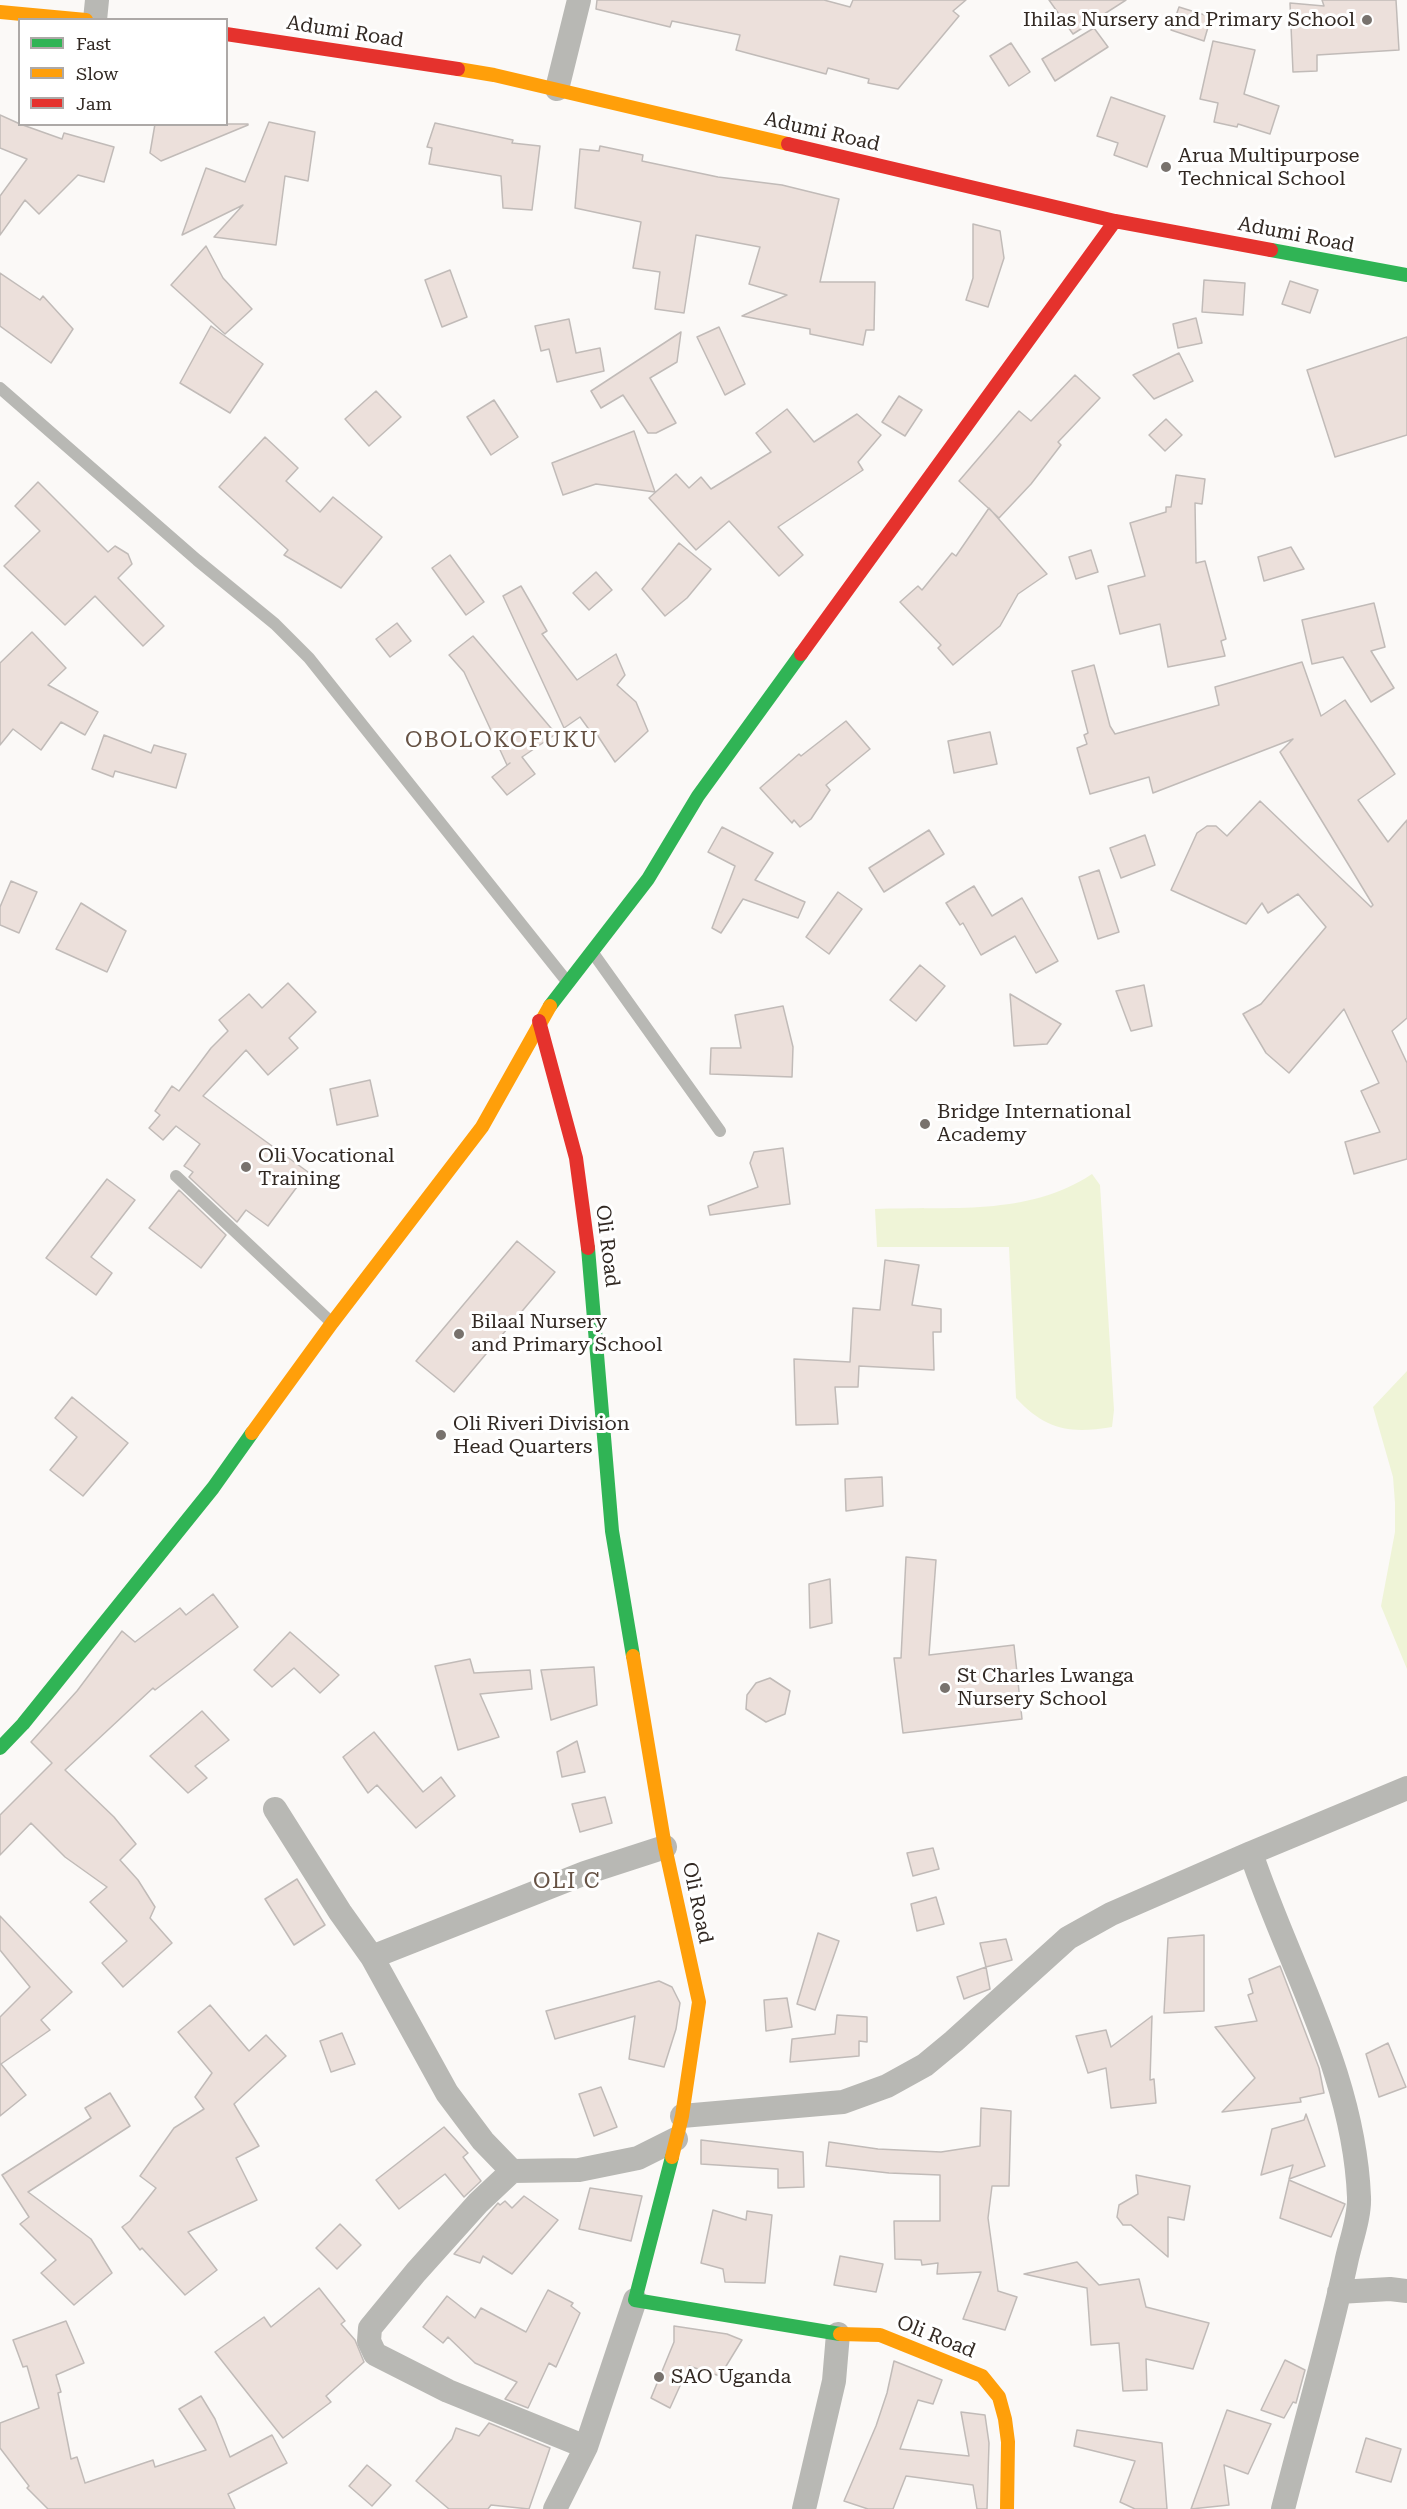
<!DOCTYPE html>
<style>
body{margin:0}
#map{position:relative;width:1407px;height:2509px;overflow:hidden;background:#fbf9f7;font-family:"Roboto Serif",serif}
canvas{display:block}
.legend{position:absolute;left:18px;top:18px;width:210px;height:108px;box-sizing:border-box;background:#fff;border:2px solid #ada9a7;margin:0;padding:8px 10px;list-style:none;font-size:18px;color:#322923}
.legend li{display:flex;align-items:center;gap:12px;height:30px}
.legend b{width:30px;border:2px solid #ada9a7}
</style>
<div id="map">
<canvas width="1407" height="2509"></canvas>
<ul class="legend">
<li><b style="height:8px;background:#30b455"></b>Fast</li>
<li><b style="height:8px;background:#ff9f0a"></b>Slow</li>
<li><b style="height:8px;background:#e5322d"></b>Jam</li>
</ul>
</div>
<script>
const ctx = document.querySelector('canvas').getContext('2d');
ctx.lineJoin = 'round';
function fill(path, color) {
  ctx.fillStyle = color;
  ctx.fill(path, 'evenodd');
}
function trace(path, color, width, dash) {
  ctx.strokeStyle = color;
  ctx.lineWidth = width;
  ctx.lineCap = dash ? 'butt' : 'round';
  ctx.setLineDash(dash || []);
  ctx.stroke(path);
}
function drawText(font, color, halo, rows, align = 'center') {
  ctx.font = font + ' "Roboto Serif",serif';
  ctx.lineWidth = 6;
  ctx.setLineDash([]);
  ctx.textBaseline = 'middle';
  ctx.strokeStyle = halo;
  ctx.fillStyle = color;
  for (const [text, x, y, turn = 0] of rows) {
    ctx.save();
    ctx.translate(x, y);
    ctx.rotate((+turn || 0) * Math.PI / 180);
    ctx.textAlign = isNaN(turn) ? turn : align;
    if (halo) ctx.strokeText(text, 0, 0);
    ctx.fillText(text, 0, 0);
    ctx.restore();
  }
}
const green = new Path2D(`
 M1092 1174 1100 1185 1114 1410 1112 1427C1069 1434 1046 1430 1016 1398L1009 1247H877L875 1209C949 1206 1027 1217 1092 1174Z
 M1407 1371V1669L1381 1606 1395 1532V1503L1393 1477 1373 1407Z`);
const building = new Path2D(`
 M597 0H824L850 7 853 0H966L953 11 959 16 898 89 868 83 869 79 828 68 826 74 736 50 740 35 672 21 670 27 596 9Z
 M1049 0H1126L1073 34Z
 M1322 0H1396L1399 50 1317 55V71L1293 72 1290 3 1324 6Z
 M1179 7 1211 17 1204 41 1171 30Z
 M1094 28 1108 47 1055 81 1042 59Z
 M1213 41 1255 50 1244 94 1279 106 1270 134 1238 124 1237 127 1214 122 1218 103 1200 99Z
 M1011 43 1030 72 1009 86 990 56Z
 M1111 97 1165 116 1147 167 1114 155 1118 143 1097 136Z
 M0 115 20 124 62 139 64 133 114 147 104 182 78 175 39 214 25 200 0 235V196L27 159 0 148Z
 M269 122 315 132 308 181 285 176 276 245 214 237 243 205 182 235 206 168 245 182Z
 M435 123 513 140 512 143 540 146 532 210 503 208 501 176 429 164 432 148 427 147Z
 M155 124H248V125L161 161 150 153Z
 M600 146 643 155 642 161 718 177 782 185 839 199 820 282H875L874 330H866L863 345 810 334V329L742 316 787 295 749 284 760 247 696 235 684 313 655 309 660 272 633 268 641 222 575 208 580 149 599 151Z
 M973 224 1000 231 1004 258 988 307 966 300 973 278Z
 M206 246 223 278 252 309 225 334 171 285Z
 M450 270 467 317 442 327 425 280Z
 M0 273 40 300 43 296 73 329 51 363 0 326Z
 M1204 280 1245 283 1243 315 1202 312Z
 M1290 281 1318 290 1310 313 1282 304Z
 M1196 318 1202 343 1178 348 1173 324Z
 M569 319 576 353 600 348 604 371 557 382 549 349 541 351 535 326Z
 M211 326 263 364 230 413 180 383Z
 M719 327 745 384 725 395 697 337Z
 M681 332 677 362 650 378 676 423 656 433H648L623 395 601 408 591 391Z
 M1407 337V435L1335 457 1307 370Z
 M1179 353 1193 381 1154 399 1133 375Z
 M1075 375 1100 398 1058 442 1061 445 1031 484 999 518 959 481 1019 411 1031 421Z
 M376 391 401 417 369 446 345 419Z
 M899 396 922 410 905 436 882 422Z
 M494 400 518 437 491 455 467 417Z
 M787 409 814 442 857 414 881 435 858 462 863 470 778 527 803 555 779 576 729 521 696 550 649 498 676 474 689 488 701 477 711 489 771 452 756 433Z
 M1166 419 1182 435 1165 451 1149 435Z
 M634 431 655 492 596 484 563 495 552 463Z
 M265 437 298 468 286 481 320 512 333 497 382 537 341 588 284 555 288 550 219 487Z
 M1176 475 1205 479 1202 504 1195 503 1196 563 1205 561 1226 639 1221 641 1225 656 1168 667 1160 624 1120 634 1108 586 1145 576 1130 523 1166 512V507H1171Z
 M38 482 108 552 115 546 128 554 132 564 118 578 164 626 143 646 95 596 65 625 4 566 40 531 15 506Z
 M989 508 1047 574 1018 594 1000 626 953 665 938 648 941 645 900 602 918 586 922 590 952 553 956 556Z
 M679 543 711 569 687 598 665 616 642 589Z
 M1291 547 1304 569 1264 581 1258 557Z
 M1091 550 1098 572 1076 579 1069 557Z
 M450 555 484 602 466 615 432 568Z
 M596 572 612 590 589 610 573 593Z
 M521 586 547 631 542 634 577 680 616 654 625 675 617 685 636 702 648 731 615 762 596 733 593 735 580 717 564 728 503 596Z
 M1374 603 1385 647 1371 651 1394 688 1371 702 1343 657 1312 664 1302 620Z
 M397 623 411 641 390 657 376 639Z
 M32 632 66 668 48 685 98 712 85 735 61 722 41 750 13 729 0 745V663Z
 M473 636 556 734 522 757 535 774 507 795 492 777 510 763 507 765 464 672 449 655Z
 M1302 662 1321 716 1345 700 1395 774 1358 800 1388 842 1407 820V1018L1392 1031 1407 1063V1159L1354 1174 1345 1142 1380 1132 1361 1091 1379 1083 1344 1009 1289 1073 1266 1053 1243 1014 1261 1004 1326 927 1298 894 1268 913 1262 903 1246 924 1171 890 1197 833 1207 826H1216L1227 836 1260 801 1371 907 1373 905 1280 752 1293 739 1153 793 1149 777 1090 794 1077 748 1087 744 1084 735 1088 733 1072 671 1094 665 1110 726 1115 734 1219 705 1215 687Z
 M846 721 870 749 826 785 830 790 811 819 800 827 794 820 792 823 760 788 799 754 801 756Z
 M990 732 997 764 954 773 948 741Z
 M104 735 151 753 154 745 186 754 176 788 115 771 113 777 92 769Z
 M722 827 773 853 755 880 805 902 798 918 743 899 721 933 712 928 735 866 708 852Z
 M929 830 944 854 884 892 869 868Z
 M1145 835 1155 865 1121 878 1110 848Z
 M1099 870 1119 932 1098 939 1079 877Z
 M11 881 37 892 19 933 0 925V907Z
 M974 886 992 916 1022 898 1058 961 1036 973 1015 936 981 955 963 923 960 925 946 903Z
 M838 892 862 909 829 954 806 937Z
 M81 903 126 931 107 972 56 949Z
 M920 965 945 986 916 1021 890 1000Z
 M288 983 316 1012 289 1038 298 1048 268 1075 246 1050 203 1096 308 1172 268 1226 246 1210 237 1222 189 1177 193 1172 184 1166 200 1144 176 1126 163 1140 149 1128 160 1115 155 1111 172 1086 179 1091 211 1048 228 1031 219 1020 249 994 262 1008Z
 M1144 985 1152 1026 1131 1031 1116 991Z
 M1010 994 1061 1024 1047 1044 1014 1046Z
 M783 1006 793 1047 792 1077 710 1074 711 1048H741L735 1015Z
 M370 1080 378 1116 337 1125 330 1089Z
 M783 1148 790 1204 710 1215 708 1206 758 1187 750 1163 754 1152Z
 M107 1179 135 1200 91 1257 112 1273 96 1295 46 1258Z
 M179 1190 226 1235 201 1268 149 1228Z
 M517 1241 555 1272 454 1392 416 1361Z
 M885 1260 919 1265 912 1305 941 1309V1332H933L934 1370 859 1366 858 1387H835L838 1424 796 1425 794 1359 850 1362 853 1308 880 1310Z
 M72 1397 128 1443 83 1496 50 1470 77 1437 55 1418Z
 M882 1477 883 1506 846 1511 845 1479Z
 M906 1557 936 1560 929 1655 1014 1645 1022 1719 903 1733 894 1658H901Z
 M830 1579 832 1623 810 1628 809 1584Z
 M213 1594 238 1627 155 1690 153 1688 65 1770 114 1817 136 1844 120 1860 138 1880 155 1907 150 1918 172 1943 123 1987 102 1963 127 1941 90 1902 107 1887 65 1857 31 1823 0 1855V1815L52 1763 31 1742 77 1691 122 1631 135 1642 180 1608 186 1615Z
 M290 1632 339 1675 320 1693 294 1668 272 1687 254 1670Z
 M470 1659 474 1673 530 1670 532 1689 480 1694 499 1737 458 1750 435 1666Z
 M594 1667 597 1705 551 1720 541 1670Z
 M770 1678 790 1691 785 1714 766 1722 746 1709 747 1695 756 1683Z
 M202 1711 229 1740 195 1766 207 1778 188 1793 150 1756Z
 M374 1732 423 1792 441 1777 455 1796 416 1828 377 1785 368 1793 343 1757Z
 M577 1741 585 1772 562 1777 557 1752Z
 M605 1797 612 1823 580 1832 572 1804Z
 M933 1848 939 1869 913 1876 907 1853Z
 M297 1879 325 1925 294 1945 265 1899Z
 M936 1897 944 1924 917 1931 911 1904Z
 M0 1916 72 1992 41 2020 50 2030 1 2064 26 2095 0 2116V2017L30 1987 0 1950Z
 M818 1933 839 1941 815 2010 797 2004Z
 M1204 1935V2011L1164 2013 1168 1938Z
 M1006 1939 1012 1960 986 1967 980 1943Z
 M1280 1966 1319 2068 1324 2093 1300 2098 1301 2102 1222 2112 1255 2078 1215 2027 1257 2021 1248 1995 1253 1993 1249 1979Z
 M986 1967 990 1989 964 1999 957 1977Z
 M659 1981 672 1987 680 2003 676 2029 664 2067 629 2059 635 2016 555 2039 546 2011Z
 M787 1998 792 2027 766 2031 764 2000Z
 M210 2005 249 2051 266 2035 286 2056 234 2104 259 2146 236 2158 257 2200 188 2232 217 2270 185 2295 142 2248 140 2250 122 2227 130 2221 156 2188 140 2176 174 2128 204 2109 195 2097 212 2073 178 2032Z
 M837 2015 867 2017V2042L859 2041V2056L790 2062 792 2039 835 2034Z
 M1152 2016 1150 2080 1154 2079 1156 2103 1111 2108 1106 2068 1088 2073 1076 2036 1106 2030 1111 2047Z
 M342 2033 355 2064 331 2072 320 2041Z
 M1388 2043 1406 2087 1379 2097 1366 2054Z
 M601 2087 617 2127 594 2136 579 2094Z
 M110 2093 130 2126 28 2192 91 2239 112 2273 74 2305 41 2273 56 2260 20 2224 29 2217 2 2175 91 2118 85 2108Z
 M981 2108 1011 2111 1009 2186H992L988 2218 998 2291 1017 2297 1005 2330 963 2319 981 2272 937 2274 938 2263 922 2265 921 2260 895 2259 894 2221H940V2175L889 2173 826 2166 829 2142 878 2149 941 2152 980 2146Z
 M1306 2114 1325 2166 1289 2179 1293 2165 1261 2175 1272 2129 1304 2120Z
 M444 2127 468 2153 463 2157 481 2181 464 2197 445 2174 399 2209 376 2180Z
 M701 2140 803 2152 804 2187 778 2188V2169L701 2164Z
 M1136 2175 1190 2186 1184 2220 1168 2217V2257L1131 2225H1123L1117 2217 1119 2205 1138 2194Z
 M1289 2180 1345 2204 1331 2237 1280 2218Z
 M590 2188 642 2196 631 2241 579 2229Z
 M524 2196 558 2220 512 2274 483 2256 480 2263 454 2254 498 2203 500 2205 505 2201 512 2208Z
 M713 2210 746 2220 747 2211 772 2215 765 2283 725 2282 723 2269 701 2263Z
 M340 2224 361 2245 337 2269 316 2248Z
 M840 2256 883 2264 876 2292 834 2285Z
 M1077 2262 1099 2285 1139 2279 1146 2307 1209 2323 1193 2369 1146 2359 1147 2390 1123 2391 1119 2343 1091 2345 1087 2288 1024 2274Z
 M319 2288 345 2321 341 2324 355 2340 364 2362 326 2396 331 2402 283 2438 215 2352 264 2317 271 2327Z
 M548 2290 573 2303 571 2306 580 2313 556 2367 549 2363 528 2408 505 2399 517 2382 475 2363 448 2337 443 2343 423 2327 447 2296 475 2318 481 2308 526 2332Z
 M66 2321 84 2363 56 2375 61 2392 58 2393 71 2459 77 2457 85 2483 153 2460 155 2467 206 2450 179 2409 201 2396 215 2419 230 2457 272 2435 287 2463 228 2494 235 2509H48L27 2488 29 2486 0 2448V2423L39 2408 27 2366 23 2367 13 2340Z
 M674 2326 727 2334 742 2340 720 2376 689 2366 670 2408 651 2398 674 2342Z
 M1285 2360 1305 2370 1296 2403 1293 2402 1284 2418 1261 2410Z
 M894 2361 942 2380 933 2404 918 2400 900 2449 969 2456 961 2412 985 2415 989 2443 987 2509H977L973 2485 906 2476 893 2509H868L844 2501 876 2426 887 2393Z
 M1227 2410 1271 2424 1248 2474 1224 2465 1229 2505 1191 2509Z
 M489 2423 550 2448 529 2509 491 2505 488 2509H449L416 2481 452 2439 456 2428 479 2436Z
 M1077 2430 1162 2443 1167 2509H1135L1120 2502 1135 2461 1074 2446Z
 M1366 2438 1401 2449 1391 2482 1356 2472Z
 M367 2465 391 2485 372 2506 349 2486Z`);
const lane = new Path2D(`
 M0 388 197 560 275 624 309 658 565 979
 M593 953 720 1131
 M176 1176 331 1322`);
const street = new Path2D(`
 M95 20 97 0
 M557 89 579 0
 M275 1809 340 1912 372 1957
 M665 1847 585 1873 372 1957 447 2093 483 2141 512 2171 579 2170 638 2158 676 2139
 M1251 1853 1407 1788
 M682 2116 843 2102 887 2086 925 2065 954 2041 1068 1938 1111 1914 1251 1853C1289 1967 1354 2073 1359 2197 1360 2217 1350 2243 1346 2263 1328 2346 1304 2427 1283 2509
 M512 2171 478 2203 416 2272 370 2328 369 2341 375 2354 448 2391 586 2447
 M1339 2292 1390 2289 1407 2291
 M555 2509 586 2447 635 2300
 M804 2509 834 2381 838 2334`);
const fast = new Path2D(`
 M1271 250 1407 275
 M550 1006 648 879 698 796 801 654
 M588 1248 612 1531 633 1656
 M0 1748 23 1724 213 1488 252 1433
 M672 2157 635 2300 840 2334`);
const slow = new Path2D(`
 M0 12 86 20
 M458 69 494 75 788 144
 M252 1433 332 1323 482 1127 550 1006
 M633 1656 665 1847 699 2002 682 2116 672 2157
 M840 2334 880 2335 982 2376 999 2397 1005 2419 1008 2442 1007 2509`);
const jam = new Path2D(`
 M226 34 458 69
 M788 144 1115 221 1271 250
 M801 654 1115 221
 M539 1021 576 1158 588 1248`);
const markers = [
 [1367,20,6,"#78726d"],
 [1166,167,6,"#78726d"],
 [925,1124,6,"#78726d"],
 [246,1167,6,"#78726d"],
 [459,1334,6,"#78726d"],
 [441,1435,6,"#78726d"],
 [945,1688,6,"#78726d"],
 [659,2377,6,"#78726d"]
];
const poiNames = [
 ["Ihilas Nursery and Primary School",1355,20,"right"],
 ["Arua Multipurpose",1178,156],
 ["Technical School",1178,179],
 ["Bridge International",937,1112],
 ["Academy",937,1135],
 ["Oli Vocational",258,1156],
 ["Training",258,1179],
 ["Bilaal Nursery",471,1322],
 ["and Primary School",471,1345],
 ["Oli Riveri Division",453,1424],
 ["Head Quarters",453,1447],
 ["St Charles Lwanga",957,1676],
 ["Nursery School",957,1699],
 ["SAO Uganda",671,2377]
];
const streetNames = [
 ["Adumi Road",345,32,9],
 ["Adumi Road",822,132,13],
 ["Adumi Road",1296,235,11],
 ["Oli Road",607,1246,83],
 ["Oli Road",697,1903,78],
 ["Oli Road",936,2337,22]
];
const quarterNames = [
 ["OBOLOKOFUKU",502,741],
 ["OLI C",567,1882]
];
fill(green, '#eff4d7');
fill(building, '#ece0db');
trace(building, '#c1bbb8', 1.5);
trace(lane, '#b8b8b4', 12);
trace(street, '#b8b8b4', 24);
trace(fast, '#30b455', 14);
trace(slow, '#ff9f0a', 14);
trace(jam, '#e5322d', 14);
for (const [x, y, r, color] of markers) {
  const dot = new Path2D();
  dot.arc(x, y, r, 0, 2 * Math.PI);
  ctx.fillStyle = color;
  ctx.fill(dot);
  trace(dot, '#fff', 2);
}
drawText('20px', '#322923', '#fff', poiNames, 'left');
drawText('20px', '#322923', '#fff', streetNames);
ctx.letterSpacing = '1.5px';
drawText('22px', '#665244', '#fff', quarterNames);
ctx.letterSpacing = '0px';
</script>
